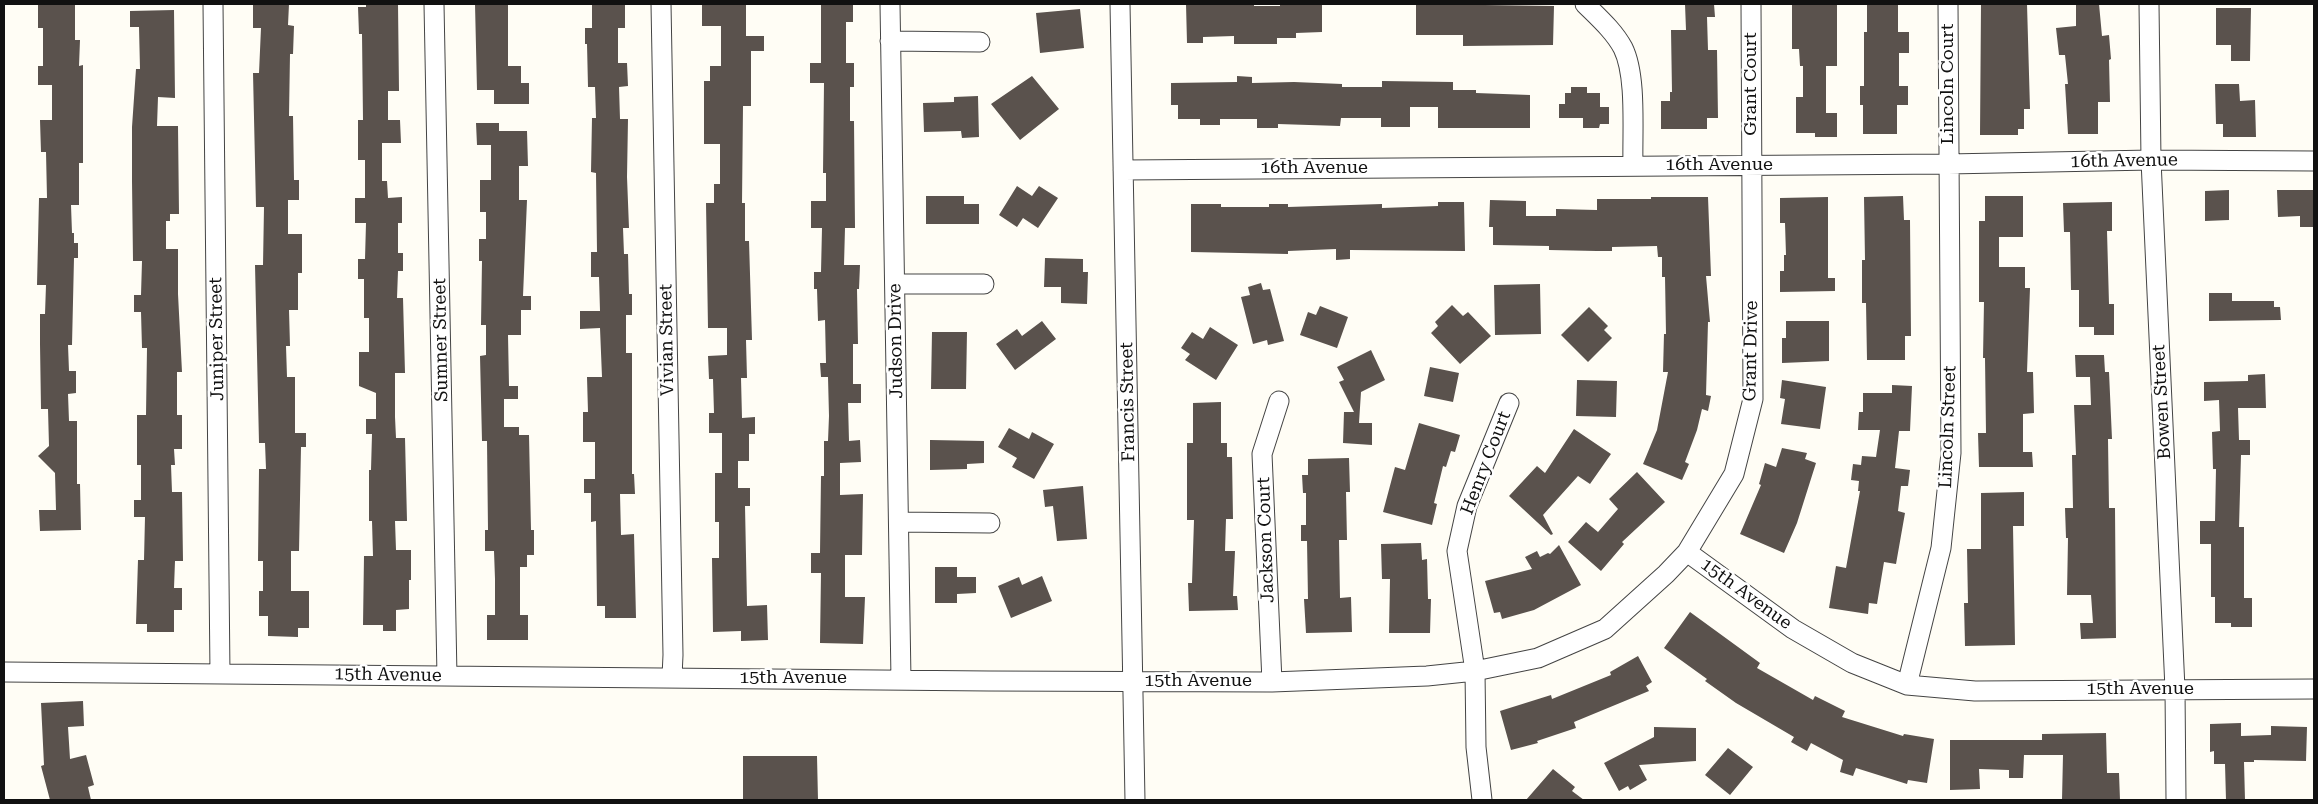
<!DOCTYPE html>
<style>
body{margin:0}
#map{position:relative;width:2318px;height:804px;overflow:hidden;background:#fffdf5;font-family:"Roboto Serif",serif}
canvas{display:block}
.frame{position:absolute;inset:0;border:5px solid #111;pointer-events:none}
</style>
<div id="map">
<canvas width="2318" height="804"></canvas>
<div class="frame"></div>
</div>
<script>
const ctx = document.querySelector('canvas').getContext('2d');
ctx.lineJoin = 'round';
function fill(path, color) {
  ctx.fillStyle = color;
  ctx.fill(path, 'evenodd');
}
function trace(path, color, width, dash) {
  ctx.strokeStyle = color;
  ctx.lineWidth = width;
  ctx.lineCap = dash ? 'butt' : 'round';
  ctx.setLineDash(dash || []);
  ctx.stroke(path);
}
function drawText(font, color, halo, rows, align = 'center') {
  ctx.font = font + ' "Roboto Serif",serif';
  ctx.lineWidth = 5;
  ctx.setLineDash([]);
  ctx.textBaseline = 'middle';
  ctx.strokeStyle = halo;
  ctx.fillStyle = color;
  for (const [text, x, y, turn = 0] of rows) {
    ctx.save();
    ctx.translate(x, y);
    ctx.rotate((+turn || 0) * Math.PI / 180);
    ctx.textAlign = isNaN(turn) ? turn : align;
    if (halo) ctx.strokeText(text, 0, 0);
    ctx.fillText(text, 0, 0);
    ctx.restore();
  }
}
const building = new Path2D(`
 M38 4H75V40H80L79 66 83 65V163H79V205H71L72 233H74V243H78V258H74L72 345H68L69 371H76V393L68 394 69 421H77V484H80L81 530 40 531 39 510H56L55 473 38 456 49 446 48 409H41L40 344V314H45L46 285H37L39 198H47L46 152H41L40 120H52V85H38V66H43V28H38Z
 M253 4H289L288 25 294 26 293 54H290L289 116H293L294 180H299V200H288V234H302V273H298V310H289L290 346H286L287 377H295V433H306V447H301L299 551H291V591H309V628H298V637L268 636V616H259V591H263V561H258L259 469H266L265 443H259L255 265H263L264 207H256L253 73H259L261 28H253Z
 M366 4H398L399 91H388V120H400L401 143H382V181H387L388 198 402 197V223H398V253H403V271H398L397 298H403L405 373H395V417L396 438H405L407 521H395L396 550H411V580H409V609L396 610V631H383V625H363L364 556H373L372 521H369V470H371L372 434H366V419H376V393L359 386V352H369V318H364V279H358V259H365L366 223H355V198H365V160H358V120H363L362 34H359L358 7H366Z
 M475 4H508V66H521V83H529V104H494V90H477Z
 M592 4H625V28H618V63H627L628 86 619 87 620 119H628L627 177 629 228H623L624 254H628L629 294H632V315H626V353H632V474H634L635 494H620L621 535 634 534 636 618H605V606H597L596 521 591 522V493H584V479H595V442H583V412H588L587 377H602L600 328 580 329V311H600L599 277H591V252H597L596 173 591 172 592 118H596L595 87H588L587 44H585V28H592Z
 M702 4H746V36H764V51H751V106H743L742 203H745V241H749L752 340H746L747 378H741L742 418 755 417V434H749V461H738V488H750V506H745L747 606 767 605 768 640 741 641V631L713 632 712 558H719V522H715V473H722V433H709V413H714L713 379H709L708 356 727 355V328H708L706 203H714V184H720V144H704V81H710V66H721V26H702Z
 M821 4H853V22H846V63H854V87H850V121H854L855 228H845L844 265H860L859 289H857L858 344H853V384H861V403H848L849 441 860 440 861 462 840 463V495L863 494 862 555H845V597H865L863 644 820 643 821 573H811V553H820L821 476H824V441H828L829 416 828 377H821L820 363H826L825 320 818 321 817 289H814V272H821L822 228H811V201H826V173H823L824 83H810V63H821Z
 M1186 4H1254V6H1280V4H1322V32L1296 33V38H1277V44H1234V36L1203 37V43H1187Z
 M1416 4 1554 6 1553 45 1463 46V35H1416Z
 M1685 4H1714L1715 17H1707L1708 50H1717L1718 118H1707V129H1661V101H1670V92H1672L1671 30H1686Z
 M1792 4H1837V66H1826V113H1837V137H1815V133H1796V97H1803V66H1800L1799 49H1792Z
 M1867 4H1898V32H1909V53H1899V86H1908V105H1897V134H1863V105H1860V86H1864V32H1867Z
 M1981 4H2027L2030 109H2024V129H2018V135H1980Z
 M2076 4H2099L2102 36 2109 35 2111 59 2109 60 2110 102H2098V134H2068L2065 84H2068L2065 55H2059L2056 28 2076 26Z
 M2216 8H2251L2250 61H2231V45H2216Z
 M1080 9 1084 48 1040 53 1036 13Z
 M174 10 175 98 158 97 157 126H178L179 214H170V221H166V249H178V294L182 372H177V415H182V449H174L175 465H171L172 492H182L183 561H175L174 588H182V610H174V632H147V624H136L138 560H144L145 517H134V500H141V465H137V415H146L147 348H142L141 312H134V295H141L142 261H133L132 181V127L136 69H140L139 27H130V11Z
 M1032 76 1059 109 1020 140 991 104Z
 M1237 76 1252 77V83L1294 82 1342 84V87H1382V81L1453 82V90H1476V93L1530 95V128H1438V107H1410V127H1381V118H1341L1340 126 1278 124V128H1257V119H1220V125H1200V119H1178V105H1171V83L1237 82Z
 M2215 84H2239L2240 101 2255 100 2256 137H2223V124H2216Z
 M1571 87H1587V93H1600V107H1609V124H1600L1599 128H1583V118H1559V104H1565V93H1571Z
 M978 96 979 137 962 138 961 131 924 132 923 103 954 102V97Z
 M476 123H499V131H527L528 166H519V200H527L523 296H531V310H521V335H508L509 386H518V399H504V427H519V435H529L531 530H534V555H527V567H520V615H528V640H487V615H495V579L494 551H485V530H488L487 441H482L480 356 486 355V325H481L482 261H479V239H486V212H480V180H491V145H477Z
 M1017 186 1032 196 1039 186 1058 198 1038 228 1023 218 1017 227 999 215Z
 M2229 190V220L2205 221V191Z
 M2277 190H2314V227H2300V216L2278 217Z
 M926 196H964V204H979V224H926Z
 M1903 196 1904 220H1910L1911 336H1905V360H1867L1866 303H1862V260H1865L1864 197Z
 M1985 196H2023V237H1999V267H2025V288H2030L2027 372H2033L2034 413 2023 414V452H2032L2033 467H1979L1978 433H1986L1985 358H1983L1984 302H1979V221H1985Z
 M1651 197H1708L1711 276H1706L1710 322H1708L1706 395 1711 396 1708 411 1702 409 1697 430 1685 462 1689 464 1682 480 1643 464 1657 430 1668 372H1663L1664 334H1666L1665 277H1662V257H1658L1657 246 1612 247V251H1597L1549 250V246L1493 245V227H1489L1490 200 1526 201V216H1556V209L1597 210V199H1651Z
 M1828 197V278H1835V291L1780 292V271H1784V255H1786L1785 223H1780V198Z
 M1438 202H1464L1465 251 1350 250V259L1336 260V249L1288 251V254L1191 252V204H1221V207H1269V204H1288V207L1382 204V208L1438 206Z
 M2112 202V231H2107L2109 304H2114V335H2094V327H2079V290H2071L2070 232H2064L2063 203Z
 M1045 258 1083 259V272H1088L1087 304 1061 303V287H1044Z
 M1261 283 1263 290 1270 289 1284 341 1268 345 1267 340 1253 344 1241 297 1250 295 1248 287Z
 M1540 284 1541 334 1495 335 1494 285Z
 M2209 293H2232V301H2274V307H2280L2281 320 2209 321Z
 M1452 305 1463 316 1468 312 1491 336 1460 364 1431 333 1438 326 1435 322Z
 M1320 306 1348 317 1337 348 1300 335 1308 312 1316 315Z
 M1589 307 1608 326 1604 330 1612 338 1588 362 1561 335Z
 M1042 321 1056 339 1015 370 996 344 1017 329 1022 336Z
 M1786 321H1829V361L1782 363V338H1786Z
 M1210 327 1238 345 1216 380 1185 360 1190 354 1181 348 1192 332 1203 339Z
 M932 332H967L966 389H931Z
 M1371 350 1385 380 1361 392 1359 423H1372V445L1343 443 1344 412H1354L1339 382 1344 380 1337 367Z
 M2075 355H2104L2105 372H2109L2112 439H2108L2109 508H2115L2116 638 2081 639 2080 623H2093L2091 595H2067L2068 538H2066L2065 508H2073L2072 455H2076L2074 405H2091L2090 377H2076Z
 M1430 367 1459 373 1453 402 1424 396Z
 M2265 374 2266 408H2238L2239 440H2250V455H2241L2239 527H2244V598H2252V627H2231V623H2215V597H2211V544H2200V521H2215L2216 469H2213L2212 432 2220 431 2219 400 2204 401V382L2248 381V375Z
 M1577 380 1617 381 1616 417 1576 416Z
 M1782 380 1826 387 1820 429 1781 424 1785 399 1780 398Z
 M1892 385 1912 386 1910 431H1899L1895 468 1910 470 1908 486H1901L1898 511 1905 513 1896 564 1884 562 1877 604 1869 603 1868 614 1829 608 1836 566 1846 568 1860 491H1858L1859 481 1851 480 1853 464 1861 465 1862 456 1876 457 1880 430H1858L1859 412H1863V393H1892Z
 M1221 402V443H1227V457H1232L1233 519H1226L1225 551H1235L1233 596H1237L1238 610 1189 611 1188 583H1192L1194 520H1187V443H1193V403Z
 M1419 423 1460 435 1455 452 1451 451 1446 467 1443 466 1434 503 1437 504 1432 525 1383 512 1395 467 1405 470Z
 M1009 428 1029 439 1032 432 1054 444 1034 479 1012 467 1017 458 998 447Z
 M1574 429 1611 454 1590 484 1578 476 1543 515 1553 534 1551 535 1509 496 1537 466 1545 473Z
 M930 440 984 441V463L967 464V469L930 470Z
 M1782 448 1807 453 1805 459 1816 463 1797 523 1784 553 1740 534 1761 485 1759 484 1765 463 1776 467Z
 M1349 458 1350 492H1346L1347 540H1339L1340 598 1351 597 1352 632 1306 633 1304 599H1308L1307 541H1301V525H1306V493H1303L1302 475H1308V459Z
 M1637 472 1665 502 1622 542 1624 544 1601 571 1568 542 1586 522 1598 532 1618 509 1609 499Z
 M1083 486 1087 539 1057 541 1053 506 1045 507 1043 490Z
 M2024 492V526H2013L2015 645 1965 646 1964 603H1968L1967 549H1981V493Z
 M1421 543 1422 560 1427 559 1428 599H1431L1430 633H1389L1390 579H1382L1381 544Z
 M1559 545 1581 585 1534 610 1502 619 1500 612 1494 613 1485 581 1532 569 1525 557 1537 551 1540 557 1548 553 1550 554Z
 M935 567H957V577H976V593L957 594V603H935Z
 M1042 576 1052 601 1011 618 998 586 1019 577 1022 585Z
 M1690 612 1760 663 1757 668 1813 700 1815 696 1845 711 1842 717 1903 736 1904 734 1934 739 1927 783 1908 780 1907 784 1856 768 1853 776 1840 772 1843 760 1811 743 1807 751 1791 742 1794 737 1736 703 1705 681 1707 679 1664 648Z
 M1638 656 1652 682 1646 686 1649 691 1574 722 1576 728 1537 741 1538 743 1511 750 1500 711 1551 695 1552 699 1611 675 1610 672Z
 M83 701 84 726 68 727 70 759 86 755 94 785 88 787 91 800H50L41 766 44 765 41 703Z
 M2241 723V736L2271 735V726L2307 727 2306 761 2254 760V762H2244L2245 800H2226L2225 764H2214V751L2210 752V724Z
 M1654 727 1696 728V761L1639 765 1647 780 1630 790 1628 786 1619 791 1604 763 1654 737Z
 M2106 733 2107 773H2119L2120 800H2062L2063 755H2024L2023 778H2009V770L1979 769 1980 789 1950 790V740H2042V734Z
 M1728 748 1753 767 1730 795 1705 775Z
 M743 756H817L818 800H743Z
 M1553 769 1575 787 1572 791 1584 800H1526Z`);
const minor = new Path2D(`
 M213 4 220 673
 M434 4 447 676
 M661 4 673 655 672 677
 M890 4 901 679
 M1120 4 1135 800
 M1585 4C1598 17 1614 31 1623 48 1637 76 1632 133 1633 166
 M2149 4 2151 160 2175 689 2176 800
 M890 41 980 42
 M1123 170 1948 164 2151 160 2314 161
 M895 284H984
 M899 522 990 523
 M1687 552 1734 474 1753 399 1751 4
 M4 672 989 681 1272 682 1427 676 1475 671 1538 658 1605 629 1666 574 1687 552 1793 629 1852 663 1907 685 1975 691 2314 689
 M1272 682 1262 454 1279 401
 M1907 685 1941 548 1951 453 1948 4
 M1482 800 1476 747 1475 671 1457 551 1467 506 1509 403`);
const streetNames = [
 ["Grant Court",1751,84,-90],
 ["Lincoln Court",1948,84,-90],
 ["16th Avenue",2124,161,-1],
 ["16th Avenue",1719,165],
 ["16th Avenue",1314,168],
 ["Juniper Street",217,339,-91],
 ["Sumner Street",441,340,-91],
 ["Vivian Street",667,340,-91],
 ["Judson Drive",896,341,-91],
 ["Grant Drive",1751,351,-89],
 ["Francis Street",1128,402,-91],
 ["Bowen Street",2162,402,-93],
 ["Lincoln Street",1948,427,-88],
 ["Henry Court",1486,463,-69],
 ["Jackson Court",1266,540,-92],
 ["15th Avenue",1746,594,36],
 ["15th Avenue",388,675,1],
 ["15th Avenue",793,678],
 ["15th Avenue",1198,681],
 ["15th Avenue",2140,689]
];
fill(building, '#5a524d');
trace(minor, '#444', 21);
trace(minor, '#fff', 19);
drawText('18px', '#111', '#fff', streetNames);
</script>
